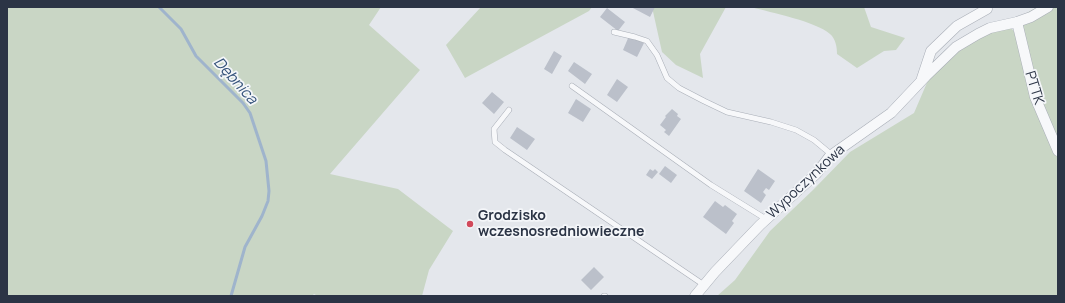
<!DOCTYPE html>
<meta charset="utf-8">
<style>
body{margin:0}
#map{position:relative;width:1065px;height:303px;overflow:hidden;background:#e4e7ec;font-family:Manrope,sans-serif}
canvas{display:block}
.frame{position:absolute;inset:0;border:8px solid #2b3445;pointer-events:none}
</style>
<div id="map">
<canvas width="1065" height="303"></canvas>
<div class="frame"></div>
</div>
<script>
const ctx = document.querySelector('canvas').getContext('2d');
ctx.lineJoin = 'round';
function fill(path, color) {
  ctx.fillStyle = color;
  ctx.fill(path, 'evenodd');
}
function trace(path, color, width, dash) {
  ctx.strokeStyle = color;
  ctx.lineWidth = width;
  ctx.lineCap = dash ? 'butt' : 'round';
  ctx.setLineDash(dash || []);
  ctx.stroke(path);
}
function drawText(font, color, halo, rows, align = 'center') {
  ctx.font = font + ' Manrope,sans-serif';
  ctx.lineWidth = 3.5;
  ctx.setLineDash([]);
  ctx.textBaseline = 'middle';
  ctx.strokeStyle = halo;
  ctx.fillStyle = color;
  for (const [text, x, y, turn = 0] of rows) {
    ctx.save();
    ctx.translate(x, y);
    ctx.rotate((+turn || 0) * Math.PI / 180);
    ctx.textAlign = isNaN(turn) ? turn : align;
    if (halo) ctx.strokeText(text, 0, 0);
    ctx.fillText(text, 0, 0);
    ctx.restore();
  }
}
const green = new Path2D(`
 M7 7H381L369 25 420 70 330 174 398 189 453 231 429 270 422 296H318L314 294 312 296H7Z
 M481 7H592L589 11 465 78 446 45Z
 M652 7H726L700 54 703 78 676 65 662 52Z
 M751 7H864L871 27 905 38 896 50 884 51 857 68 837 54C837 48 836 39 830 34 815 21 772 13 751 7Z
 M1037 7H1058V140L1040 110 1018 18Z
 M1008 28 1012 29 1016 34 1058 155V296H717L735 280 770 231 813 190 850 152 914 113 929 78 965 45 998 30Z`);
const stream = new Path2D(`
 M159 7 181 29 196 56 243 103 250 113 266 161 269 191 268 201 262 216 245 247 231 296`);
const building = new Path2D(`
 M631 7H655L650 17Z
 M607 8 625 22 618 31 600 17Z
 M629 36 644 43 637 57 623 50Z
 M554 51 562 56 552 74 544 69Z
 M574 62 592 74 585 84 568 71Z
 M617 79 628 87 617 102 607 95Z
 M492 92 504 102 494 114 482 103Z
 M576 99 591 109 583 122 568 113Z
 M672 109 678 114 677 116 681 119 669 136 664 132 666 130 660 125 666 117 665 116Z
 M517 127 535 139 527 150 510 138Z
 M665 166 677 175 671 183 659 174Z
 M650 169 653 171 655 169 658 172 652 179 646 175Z
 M758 169 775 181 769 190 766 188 763 192 766 195 761 203 744 191Z
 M715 201 723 207 725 205 737 214 732 221 734 223 726 234 703 217Z
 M594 267 604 277 591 290 581 280Z`);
const lane = new Path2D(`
 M614 32 635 37 647 41 657 55 667 78 679 88 704 101 727 112 771 122 796 130 814 140 832 155
 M572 86 711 185 766 219
 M509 110 494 129 495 142 505 150 704 285
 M604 296H605`);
const street = new Path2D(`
 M1017 22 1035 97 1058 151
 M922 78 931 51 957 26 987 9
 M695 296 715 272 760 225 816 174 830 156 891 113 926 76 956 47 978 34 990 28 1017 22 1031 17 1048 7`);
const markers = [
 [470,224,4,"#d1495b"]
];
const streetNames = [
 ["PTTK",1034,88,73],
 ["Wypoczynkowa",806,182,-43]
];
const poiNames = [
 ["Grodzisko",478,216],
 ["wczesnosredniowieczne",478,232]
];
const waterNames = [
 ["Dębnica",235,81,48]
];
fill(green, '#c9d6c5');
trace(stream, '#9fb4cc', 3);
fill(building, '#bbc0ca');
trace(lane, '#a9aeb7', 6);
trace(street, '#a9aeb7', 11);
trace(lane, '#f7f8fa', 5);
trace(street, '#f7f8fa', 10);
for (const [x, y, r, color] of markers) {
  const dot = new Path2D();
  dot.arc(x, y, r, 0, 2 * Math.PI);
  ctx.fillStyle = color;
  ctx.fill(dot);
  trace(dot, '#f4f6f9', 1.5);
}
drawText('14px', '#2b3445', '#f4f6f9', streetNames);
drawText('bold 14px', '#2b3445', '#f4f6f9', poiNames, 'left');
drawText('italic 15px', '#34527a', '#f4f6f9', waterNames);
</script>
